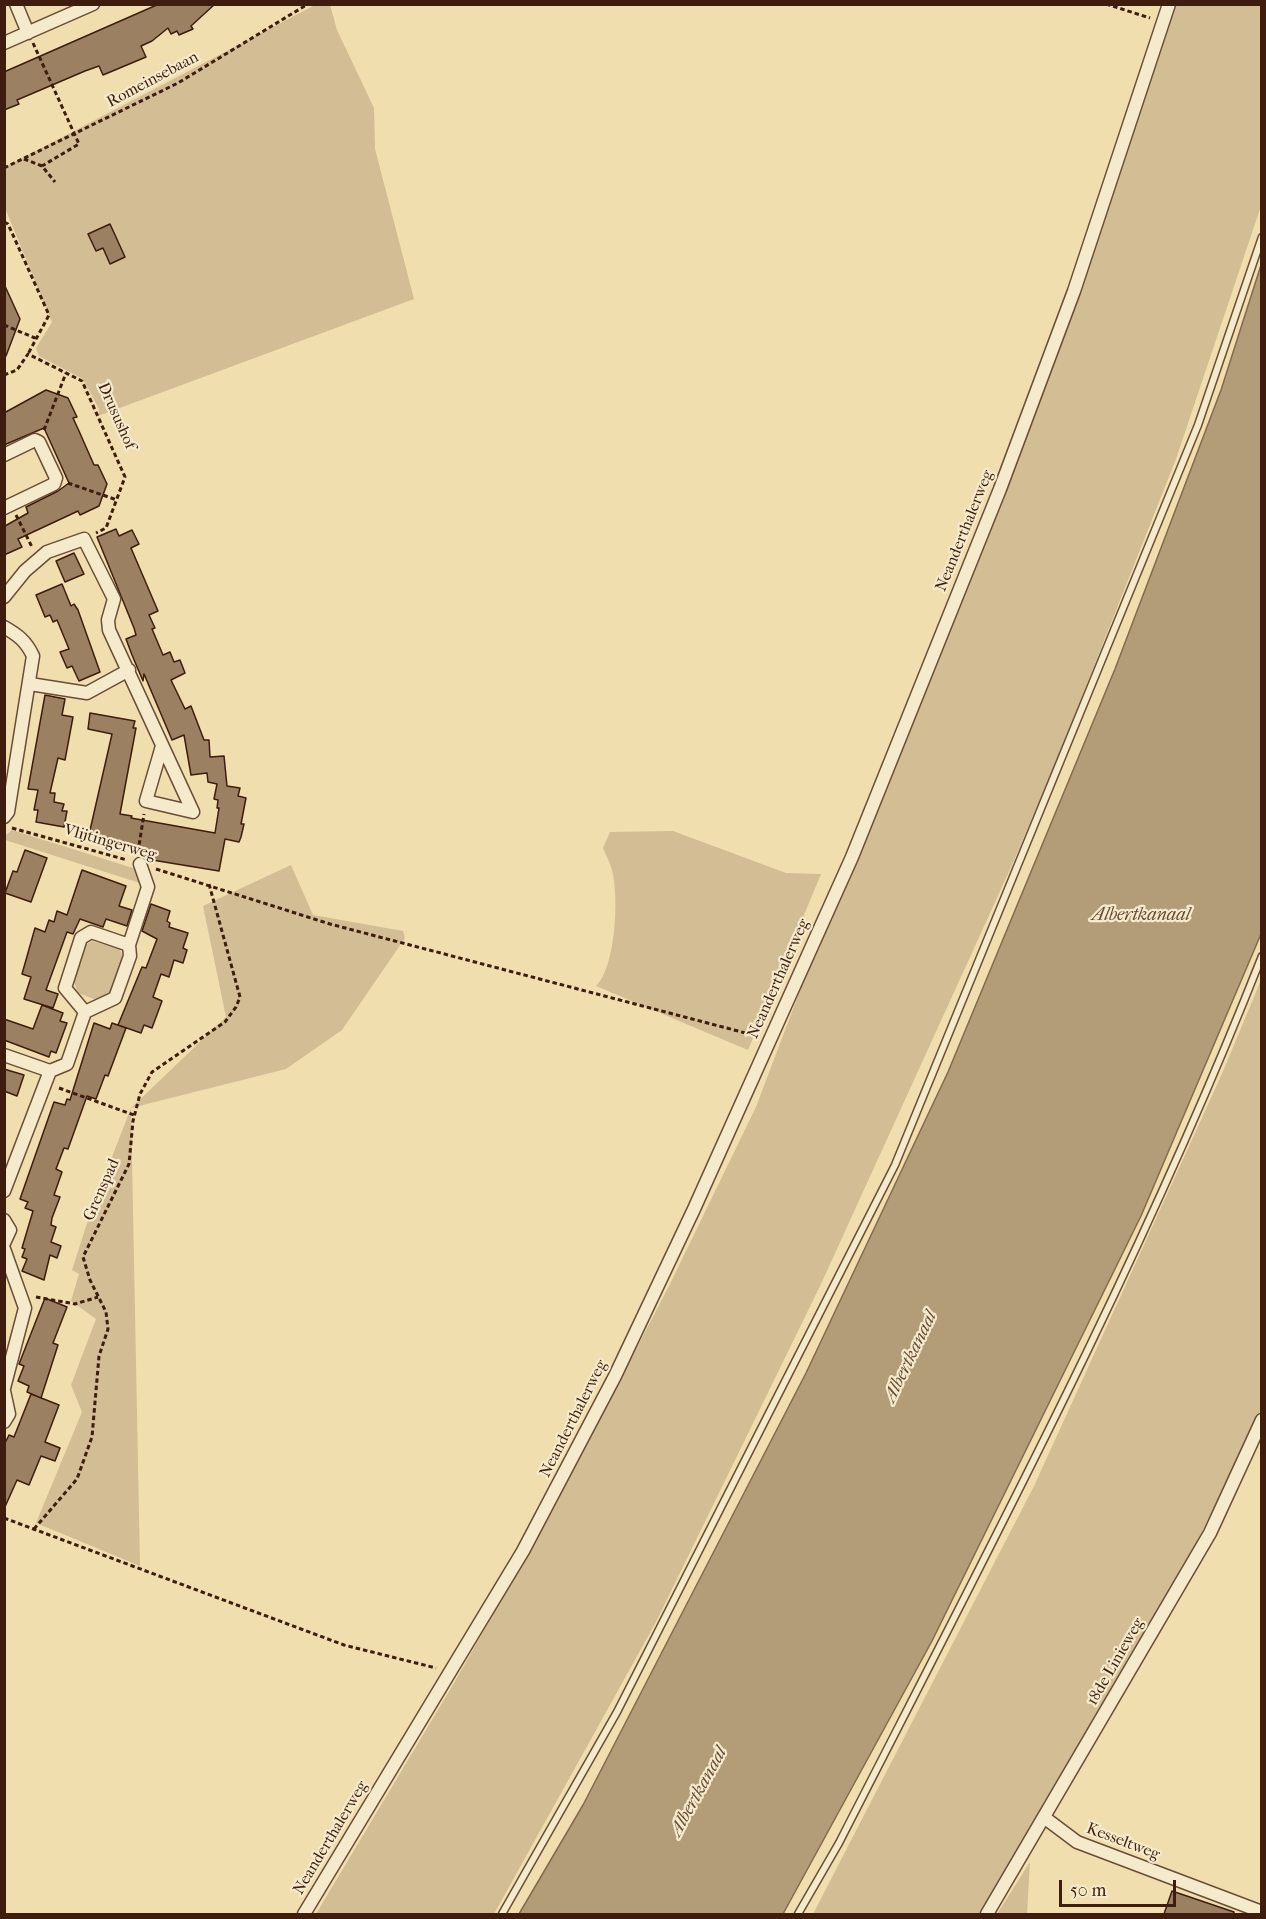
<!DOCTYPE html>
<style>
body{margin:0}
#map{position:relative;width:1266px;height:1919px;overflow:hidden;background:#f0deaf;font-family:"IM FELL French Canon",serif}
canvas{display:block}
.frame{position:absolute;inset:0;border:6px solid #3e1d0e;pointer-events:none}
.scale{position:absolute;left:1059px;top:1880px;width:117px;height:27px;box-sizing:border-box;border:3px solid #3e1d0e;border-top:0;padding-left:8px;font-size:18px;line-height:21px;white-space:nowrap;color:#3e1d0e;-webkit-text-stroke:4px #f5eacb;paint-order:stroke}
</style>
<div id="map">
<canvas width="1266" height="1919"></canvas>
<div class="frame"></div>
<div class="scale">50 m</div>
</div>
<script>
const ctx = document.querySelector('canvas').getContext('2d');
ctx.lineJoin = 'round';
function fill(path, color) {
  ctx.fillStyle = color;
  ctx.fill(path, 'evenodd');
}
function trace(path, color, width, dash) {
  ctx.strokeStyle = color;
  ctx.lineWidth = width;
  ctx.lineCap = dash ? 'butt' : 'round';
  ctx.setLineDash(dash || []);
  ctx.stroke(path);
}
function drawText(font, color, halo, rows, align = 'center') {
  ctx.font = font + ' "IM FELL French Canon",serif';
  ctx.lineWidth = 4.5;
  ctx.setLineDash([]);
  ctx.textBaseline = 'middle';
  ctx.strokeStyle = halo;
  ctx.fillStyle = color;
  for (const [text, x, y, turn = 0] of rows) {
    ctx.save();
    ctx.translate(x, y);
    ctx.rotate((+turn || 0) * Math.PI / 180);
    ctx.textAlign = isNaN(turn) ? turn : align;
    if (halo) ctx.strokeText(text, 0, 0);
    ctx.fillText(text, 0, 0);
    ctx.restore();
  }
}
const green = new Path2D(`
 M315 5H330L337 30 374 108 375 149 414 299 98 416 99 409 83 379 39 356 36 348 52 322 5 208V167Z
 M1173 5H1261V206L1176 459 1058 757 1012 865 821 1284 656 1622 494 1914H316L454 1683 554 1507 669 1286 756 1107 830 911 938 652Z
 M12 830 136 869 143 884 5 840V836Z
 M673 831 786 873 821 874 748 1050 596 986C616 966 619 897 612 870 610 863 606 855 603 848L610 832Z
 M291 865 313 915 403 931 405 938 342 1030 286 1069 131 1108 140 1566 36 1523 82 1412 71 1385 96 1319 71 1301 79 1274 72 1270 92 1208 131 1108 226 1017 203 906Z
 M92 941 120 949 123 959 110 995 99 1001 78 993 74 982 86 945Z
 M1261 980V1410L1189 1558 981 1914H813L1034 1486 1221 1076Z
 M1030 1862 1027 1914H997Z`);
const water = new Path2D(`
 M1261 265V934L1141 1216 932 1641 783 1914H519L583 1805 806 1373 948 1072 1115 669 1221 390Z`);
const building = new Path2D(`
 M159 4H215L191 26 193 29 179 35 177 31 171 34 168 28 152 41 141 46 146 57 103 75 99 66 85 71 17 100 19 104 4 110V72Z
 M110 224 125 257 110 264 103 248 96 251 88 234Z
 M4 284 20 319 6 356H4Z
 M46 390 68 398 77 417 73 418 79 431 94 465H98L107 484 99 506 80 515 78 511 18 539 22 547 4 555 5 526 28 513 26 507 58 491 69 483 44 428 4 445V413Z
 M116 529 119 536 132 530 139 544 131 548 158 611 149 615 155 628 152 629 163 655 170 652 174 662 180 660 185 673 171 680 185 709 191 706 204 740H209L210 757 224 756 227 786 240 788 238 796 246 798 241 824H244L241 837 239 842 225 839 219 871 146 859 147 850 88 839 112 734 88 729 90 713 135 721 133 728H136L120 814 132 816 131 818 215 833 219 808H217L218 800 214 799 217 784 208 782 207 773 191 775 184 735 172 740 144 674 143 681 132 655 126 639 136 635 134 628 97 537Z
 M74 553 84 574 65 582 56 561Z
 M62 584 71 606 74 604 78 610 100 672 79 681 72 666 67 668 60 652 69 649 57 620 53 622 50 615 45 617 36 595Z
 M45 695 65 699 62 715 73 717 65 760 58 758 50 793H55L54 802 64 804 62 811H67L64 827 36 822 38 810H34L38 790 28 789Z
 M25 850 47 858 31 902 5 893 13 871 17 872Z
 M82 870 126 886 119 906 132 910 127 926 106 919 103 927 80 919 73 934 67 932 46 990 58 994 53 1008 24 999 31 977 22 974 35 928 45 932 49 920 54 922 57 911 67 915Z
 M151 904 170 911 167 921 170 923 169 927 188 933 183 948 187 950 183 963 174 960 169 977 161 974 153 997 162 1001 152 1028 144 1025 141 1033 118 1025 142 967 146 968 157 939 142 931Z
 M42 1005 63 1013 60 1021 67 1023 56 1053 51 1051 49 1057 4 1040V1019L33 1029Z
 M94 1023 110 1029 112 1023 126 1028 108 1076 105 1075 96 1099 87 1096 68 1149 64 1148 56 1169 62 1172 54 1195 60 1197 52 1218 51 1225 56 1227 51 1242 61 1246 57 1258 50 1255 44 1280 22 1271 27 1259 22 1257 25 1249 22 1248 33 1211 25 1208 28 1202 20 1199 54 1102 65 1105 67 1099 70 1100Z
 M4 1069 24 1075 17 1096 4 1091Z
 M45 1298 67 1307 53 1343 58 1345 41 1398 27 1392 29 1386 18 1381 24 1366 19 1364Z
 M31 1394 59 1405 45 1442 60 1448 55 1461 41 1456 29 1485 17 1480 4 1509V1445L9 1435 14 1437Z
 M1172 1891 1234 1912V1914H1164Z`);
const path = new Path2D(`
 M1106 4 1150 18
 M33 43 79 144 42 166
 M24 159 42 166 55 182
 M4 168 178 83 308 4
 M4 222 8 224 49 315 28 354
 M4 325 35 338
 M4 375 17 370 28 354 82 381 125 477 106 528 96 533
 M44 430 66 373
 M68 483 117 500
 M16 515 32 547
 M12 828 127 860
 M138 852 144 814
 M156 869 330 924 757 1036
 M59 1088 134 1115
 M36 1297 75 1304 98 1297
 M4 1518 344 1645 436 1668
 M34 1529 77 1479 92 1437 99 1356 108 1329 106 1312 90 1280 83 1257 129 1164 133 1121 140 1094 152 1072 225 1022 236 1007 240 997 209 884`);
const service = new Path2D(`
 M502 1914 617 1712 895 1165 1198 425 1262 237
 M798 1914 839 1843C988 1551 1142 1261 1262 956`);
const minor = new Path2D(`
 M16 4 28 33
 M4 43 93 4
 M4 455 35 440 39 442 56 478 54 484 4 508
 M4 597 25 571 47 552 84 539 114 599 108 620 109 630 193 812 146 801 162 746
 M4 627C18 635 26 641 33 656L8 812 4 817
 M30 684 87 693 129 670
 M85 1012 65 988 81 938 91 932 129 945
 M4 1055 50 1071
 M4 1191 50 1071 67 1064 85 1012 115 998 130 956 129 945 148 887 140 864
 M4 1220 10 1230 4 1243
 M4 1249 25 1308 4 1388
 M4 1391 9 1414 4 1422
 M1045 1818 1077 1842 1262 1912
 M304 1914 523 1551 615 1376 694 1209 852 857 1000 489 1074 291 1169 4
 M987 1914 1210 1533 1262 1420`);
const streetNames = [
 ["Romeinsebaan",153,80,-28],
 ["Drusushof",116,416,66],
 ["Neanderthalerweg",965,531,-68],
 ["Vlijtingerweg",110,843,16],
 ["Neanderthalerweg",779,979,-66],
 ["Grenspad",102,1190,-66],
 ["Neanderthalerweg",574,1419,-63],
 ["18de Linieweg",1116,1662,-60],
 ["Neanderthalerweg",331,1838,-59],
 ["Kesseltweg",1123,1842,21]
];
const waterNames = [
 ["Albertkanaal",1141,916],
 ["Albertkanaal",911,1357,-64],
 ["Albertkanaal",699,1792,-61]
];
fill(green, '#d2bd94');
fill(water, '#b39c78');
trace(water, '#84694e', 1.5);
fill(building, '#9b8162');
trace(building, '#3e1d0e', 1.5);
trace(service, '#6a4d36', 9);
trace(minor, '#6a4d36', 15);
trace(path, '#3e1d0e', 3, [4.5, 3]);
trace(service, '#f5eacb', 6);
trace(minor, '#f5eacb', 12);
drawText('16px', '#3e1d0e', '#f5eacb', streetNames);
drawText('italic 18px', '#674933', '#f5eacb', waterNames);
</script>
